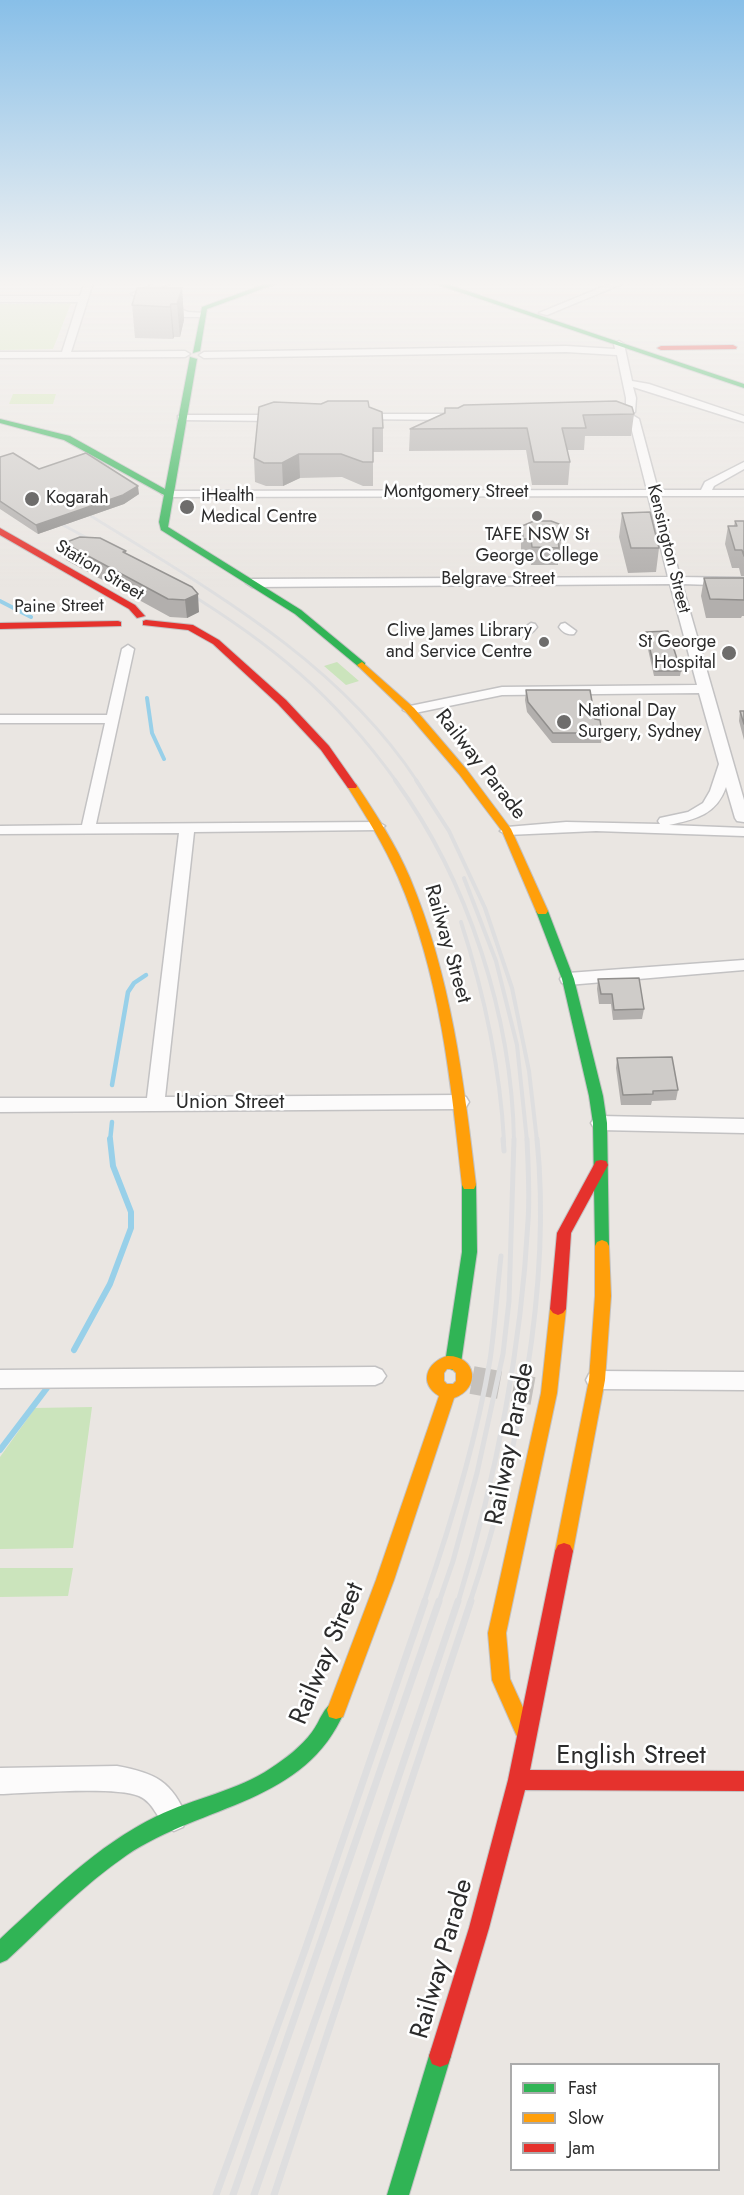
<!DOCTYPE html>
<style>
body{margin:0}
#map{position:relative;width:744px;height:2195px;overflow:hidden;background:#eae6e2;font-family:Jost,sans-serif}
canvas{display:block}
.legend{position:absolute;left:510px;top:2063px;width:210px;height:108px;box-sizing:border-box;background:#fff;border:2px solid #ababab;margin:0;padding:8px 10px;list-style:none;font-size:18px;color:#2c2c2c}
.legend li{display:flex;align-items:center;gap:12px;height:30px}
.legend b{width:30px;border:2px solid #ababab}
</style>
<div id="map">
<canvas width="744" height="2195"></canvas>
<ul class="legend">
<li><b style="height:8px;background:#30b455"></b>Fast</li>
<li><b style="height:8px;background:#ff9f0a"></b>Slow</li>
<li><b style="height:8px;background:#e5322d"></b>Jam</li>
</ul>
</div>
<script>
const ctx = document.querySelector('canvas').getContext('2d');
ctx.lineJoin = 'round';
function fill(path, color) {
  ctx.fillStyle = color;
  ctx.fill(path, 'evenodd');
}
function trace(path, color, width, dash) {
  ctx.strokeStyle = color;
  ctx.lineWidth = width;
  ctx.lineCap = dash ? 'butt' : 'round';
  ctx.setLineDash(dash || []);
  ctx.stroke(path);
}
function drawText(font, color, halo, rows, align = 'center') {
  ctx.font = font + ' Jost,sans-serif';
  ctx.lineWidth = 5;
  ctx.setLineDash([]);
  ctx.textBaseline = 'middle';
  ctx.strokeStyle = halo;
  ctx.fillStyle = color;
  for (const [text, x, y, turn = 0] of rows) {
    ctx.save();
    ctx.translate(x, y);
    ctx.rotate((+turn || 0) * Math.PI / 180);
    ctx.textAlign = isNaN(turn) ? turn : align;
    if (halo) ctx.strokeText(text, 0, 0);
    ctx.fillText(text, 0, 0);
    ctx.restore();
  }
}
const green = new Path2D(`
 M337 662 359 681 346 685 324 666Z
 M92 1407 73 1548 0 1549V1457L35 1408Z
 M0 1568H73L68 1596 0 1597Z`);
const pitch = new Path2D(`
 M71 303 53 349 0 350V304Z
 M13 394H56L53 404H9Z`);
const streamFar2 = new Path2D(`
 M0 601 31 617
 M147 698 152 733 164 759`);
const streamFar1 = new Path2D(`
 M112 1085 128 992 134 983 146 975
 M110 1141 112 1122`);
const stream = new Path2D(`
 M74 1350 110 1284 131 1228V1212L113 1166 110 1139
 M0 1450 47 1388`);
const secondaryTunnel = new Path2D(`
 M472 1380 533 1391`);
const street = new Path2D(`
 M85 283H93L71 352 185 351 190 354 185 357 0 358V352H62L78 302H0V296H80Z
 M158 283H171L143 294 188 312 204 313V317H184L131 294Z
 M612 283H624L547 315 539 313Z
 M619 341 624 344 632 381 649 384 744 416V422L633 387 636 398 635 412 626 414V398L617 355 566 352 204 358 199 355 204 352 566 346 615 349 614 344Z
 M359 414H460L465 417 460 420 355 419 354 417Z
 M182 415H280L285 418 280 421 178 420V416Z
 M634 416 639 419 658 490H701L705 482 744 462V469L714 486 712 490H744V496H659L680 577 744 578V586L682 584 744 800V822L737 821 735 818 726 787C716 815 696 819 669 825L744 828V836L596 831 507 835 500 831 507 827 566 822 660 824 658 821 660 818 688 812 703 803 710 791 719 764 699 693 502 695 410 714 403 710 410 706 502 687 697 685 670 584 252 587 246 583 252 579 668 577 648 496 168 497 162 494 168 491 647 490 629 419Z
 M531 623 535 624 537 627C533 633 526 638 519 636L517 633Z
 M565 623 576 631 574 634C568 635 563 633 559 627L561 624Z
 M128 645 134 649 96 824 378 822 385 826 378 830 194 832 165 1097 460 1095 466 1097 469 1102 466 1107 460 1109 0 1112V1098H147L179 833 0 834V826L82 825 105 723H0V715H107L122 649Z
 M744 960V970L568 985 562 983 560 979 562 975 568 973Z
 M600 1116 744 1119V1133L600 1130 594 1128 591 1123 594 1118Z
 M375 1367 382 1370 386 1376 382 1382 375 1385 0 1388V1370Z
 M597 1371 744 1372V1390L597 1389 589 1386 586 1380 589 1374Z
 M117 1766C155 1773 172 1781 187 1818L183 1827 174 1831C157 1824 156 1803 139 1796 116 1786 30 1793 0 1794V1768Z`);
const fast = new Path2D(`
 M268 283H278L207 309 200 351 193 353 202 307Z
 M433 283H443L744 384V388Z
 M190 357 197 359 168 527 301 610 365 663V667H359L295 614 161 530 159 522 164 495 64 440 0 423V419L70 436 165 489Z
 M542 907 548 911 574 979 603 1096 607 1123 609 1246 607 1250 602 1252 597 1250 595 1246 593 1123 589 1096 562 979 536 911Z
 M469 1180 474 1181 476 1185 477 1252 461 1363 459 1368 453 1370 447 1368 445 1363 462 1252V1185L464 1181Z
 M336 1701 343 1703 345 1710C306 1804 203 1804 127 1855 83 1885 46 1924 7 1960L0 1963V1939C50 1893 96 1846 157 1816 194 1798 237 1791 271 1768 286 1758 301 1747 312 1732 320 1722 323 1706 336 1701Z
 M440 2045 448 2048 451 2056 409 2195H387L429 2056 432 2048Z`);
const slow = new Path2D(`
 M362 662 414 708 467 770 511 829 548 911 546 914H538L536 911 502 831 459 774 406 712 359 667 357 665Z
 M352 783 356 784C376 814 396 845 410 878 451 976 464 1081 476 1185L474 1189H464L462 1185C451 1081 440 974 398 877 384 845 366 816 347 786Z
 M602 1240 607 1242 609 1246 611 1296 605 1380 573 1551 570 1557 564 1559 558 1557 555 1551 589 1380 595 1296V1246L597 1242Z
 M558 1303 563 1305 566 1309 557 1393 506 1633 510 1679 535 1734 533 1741 526 1743 519 1741 492 1680 488 1633 541 1393 550 1309 553 1305Z
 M447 1356C476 1355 482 1388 454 1398L394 1580 343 1717 336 1719 329 1717 327 1710 376 1580 439 1396C418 1383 427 1362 447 1356ZM447 1369H452L456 1373V1381L453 1384H447L444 1381V1373Z`);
const jam = new Path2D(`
 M733 345 737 347 736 349 661 350 657 348 661 346Z
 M0 528 135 605 145 616 137 618 129 609 0 535Z
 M146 620 193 625 219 640 286 700 329 746 357 786 356 788H348L321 750 278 704 213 644 188 630 143 625V621Z
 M118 621 121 622V626L0 629V623Z
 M601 1160 606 1161 608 1165 571 1233 566 1309 563 1313 558 1315 553 1313 550 1309 557 1233 596 1161Z
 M564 1543 570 1545 573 1551 530 1770 744 1771V1791L525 1790 489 1928 451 2056 448 2064 440 2067 432 2064 429 2056 469 1928 508 1780 555 1551 558 1545Z`);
const railFar3 = new Path2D(`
 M91 516C210 590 338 661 417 781
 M63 525 100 545
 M182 589C272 644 334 695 396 781`);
const railFar2 = new Path2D(`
 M395 780C468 880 512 1016 514 1141
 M416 780 449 831 485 908 512 988 529 1071 537 1141
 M464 878 496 961 517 1045 527 1141
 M461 922C484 993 500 1066 504 1141`);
const railFar1 = new Path2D(`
 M503 1139 504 1151
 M424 1602C451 1524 476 1442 490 1360 495 1326 497 1291 501 1256
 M439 1602 453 1561 477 1473 503 1354 509 1301 514 1139
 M458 1602C496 1479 521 1351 528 1221 530 1194 528 1166 527 1139
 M470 1602C517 1460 552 1289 537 1139`);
const rail = new Path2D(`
 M216 2195 305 1950 425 1601
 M233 2195 439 1601
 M254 2195 349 1923 458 1601
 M274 2195 471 1601`);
const wall = new Path2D(`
 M182 288 184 320 180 337H174L173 339 135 338 132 305Z
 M321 404 369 407 383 428V452H373V486H363L342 477 300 478 283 486H266L255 482 254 458Z
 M445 408 634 414 631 436H585L584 450H567L570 462 568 485H532L526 450 409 451 410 429 444 413Z
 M0 457 39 469 139 494 124 504 38 534 0 509Z
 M622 513 659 548 656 572 628 573 619 537Z
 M735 521H744V576H741L739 568H732L725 544 728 526H734Z
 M522 526 561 540 560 558H558V565H531L530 557 521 556V544Z
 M64 543 126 551V554L199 612 187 618 170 617 66 560Z
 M704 578H744V616H742L741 618H706L701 596Z
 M646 632 681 671 680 676H654L645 636Z
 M526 690 595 719 602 733 601 743H552L527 712 525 700Z
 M740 711H744V740L739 721Z
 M598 979 644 1009 642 1019 613 1020 611 1004H599L597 989Z
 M617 1058 678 1090 676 1100 652 1101 651 1105H621L616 1068Z`);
const shadedWall = new Path2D(`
 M182 288 184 320 180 337 177 304Z
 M171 304 174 337 173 339 170 307Z
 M299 454 300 478 283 486 282 463Z
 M138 486 139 494 124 504 38 534 36 525Z
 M198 594 199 612 187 618 185 600Z`);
const building = new Path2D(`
 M137 288H182L177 304H171L170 307 132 305Z
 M328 401H368L369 407 382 412 383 428H373V462H363L341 454H299L282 463H264L254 458 259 407 274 402 321 404Z
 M616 401 632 407 634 414 583 415 586 428H562L570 462H534L527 428 410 429 445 413V408H458L464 405Z
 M13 453 39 469 86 453 138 486 123 495 36 525 0 501V457Z
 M650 512 659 548H631L622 513Z
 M534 521H551L559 524 561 540H558L559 548 532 547 531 539H523L522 526Z
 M735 521H744V556L742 550H735L728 526H737Z
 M80 537 100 538 126 551 123 552 192 587 198 594 185 600 168 599 64 543Z
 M704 578H744V600L710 599Z
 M668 631 681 671H655L646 632Z
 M526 690H590L595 719 600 720 602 733H553L528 702Z
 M740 711H744V724Z
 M639 978 644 1009 614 1010 612 994H601L598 979Z
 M672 1057 678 1090 653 1091V1094L623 1095 617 1058Z`);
const markers = [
 [32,499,8,"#6e6d6c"],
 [187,507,8,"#6e6d6c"],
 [537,516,6,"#6e6d6c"],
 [544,642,6,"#6e6d6c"],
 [729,653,8,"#6e6d6c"],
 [564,722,8,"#6e6d6c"]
];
const farStreetnames = [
 ["Montgomery Street",456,493],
 ["Kensington Street",668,549,76],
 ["Station Street",99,571,31],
 ["Belgrave Street",498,580],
 ["Paine Street",59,607,-1]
];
const farPoinames = [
 ["iHealth",201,497],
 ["Medical Centre",201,518],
 ["Kogarah",46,499],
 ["TAFE NSW St",537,536,"center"],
 ["George College",537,557,"center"],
 ["Clive James Library",532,632,"right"],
 ["and Service Centre",532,653,"right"],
 ["St George",716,643,"right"],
 ["Hospital",716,664,"right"],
 ["National Day",578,712],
 ["Surgery, Sydney",578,733]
];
const streetNames = [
 ["Railway Parade",480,765,52],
 ["Railway Street",447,944,74],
 ["Union Street",230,1103]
];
const nearStreetnames = [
 ["Railway Parade",511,1444,-79],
 ["Railway Street",328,1654,-67],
 ["English Street",631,1757],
 ["Railway Parade",443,1959,-74]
];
fill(green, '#cbe4bc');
fill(pitch, '#d5e8ba');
trace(streamFar2, '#98d0e9', 4);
trace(streamFar1, '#98d0e9', 4.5);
trace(stream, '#98d0e9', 6);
trace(secondaryTunnel, '#c4c1be', 28, [28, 14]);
trace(street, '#c3c2c3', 3);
trace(fast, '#c3c2c3', 2);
trace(slow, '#c3c2c3', 2);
trace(jam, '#c3c2c3', 2);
fill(street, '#fcfbfb');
fill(fast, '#30b455');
fill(slow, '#ff9f0a');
fill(jam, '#e5322d');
trace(railFar3, '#dededf', 3);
trace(railFar2, '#dededf', 4);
trace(railFar1, '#dededf', 5);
trace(rail, '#dededf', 7);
fill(wall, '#b2afad');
fill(shadedWall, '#918f8d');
fill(building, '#cfccc9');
trace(building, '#918f8d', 1.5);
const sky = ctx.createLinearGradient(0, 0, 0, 590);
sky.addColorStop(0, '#88bfe8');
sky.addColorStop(0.48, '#f6f4f2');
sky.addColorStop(1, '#f6f4f200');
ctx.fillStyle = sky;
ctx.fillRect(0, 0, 744, 590);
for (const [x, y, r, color] of markers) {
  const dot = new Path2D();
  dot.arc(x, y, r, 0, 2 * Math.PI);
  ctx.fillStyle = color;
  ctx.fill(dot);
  trace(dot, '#fff', 2);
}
drawText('18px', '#2c2c2c', '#fff', farStreetnames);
drawText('18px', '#2c2c2c', '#fff', farPoinames, 'left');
drawText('21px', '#2c2c2c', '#fff', streetNames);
drawText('26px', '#2c2c2c', '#fff', nearStreetnames);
</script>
